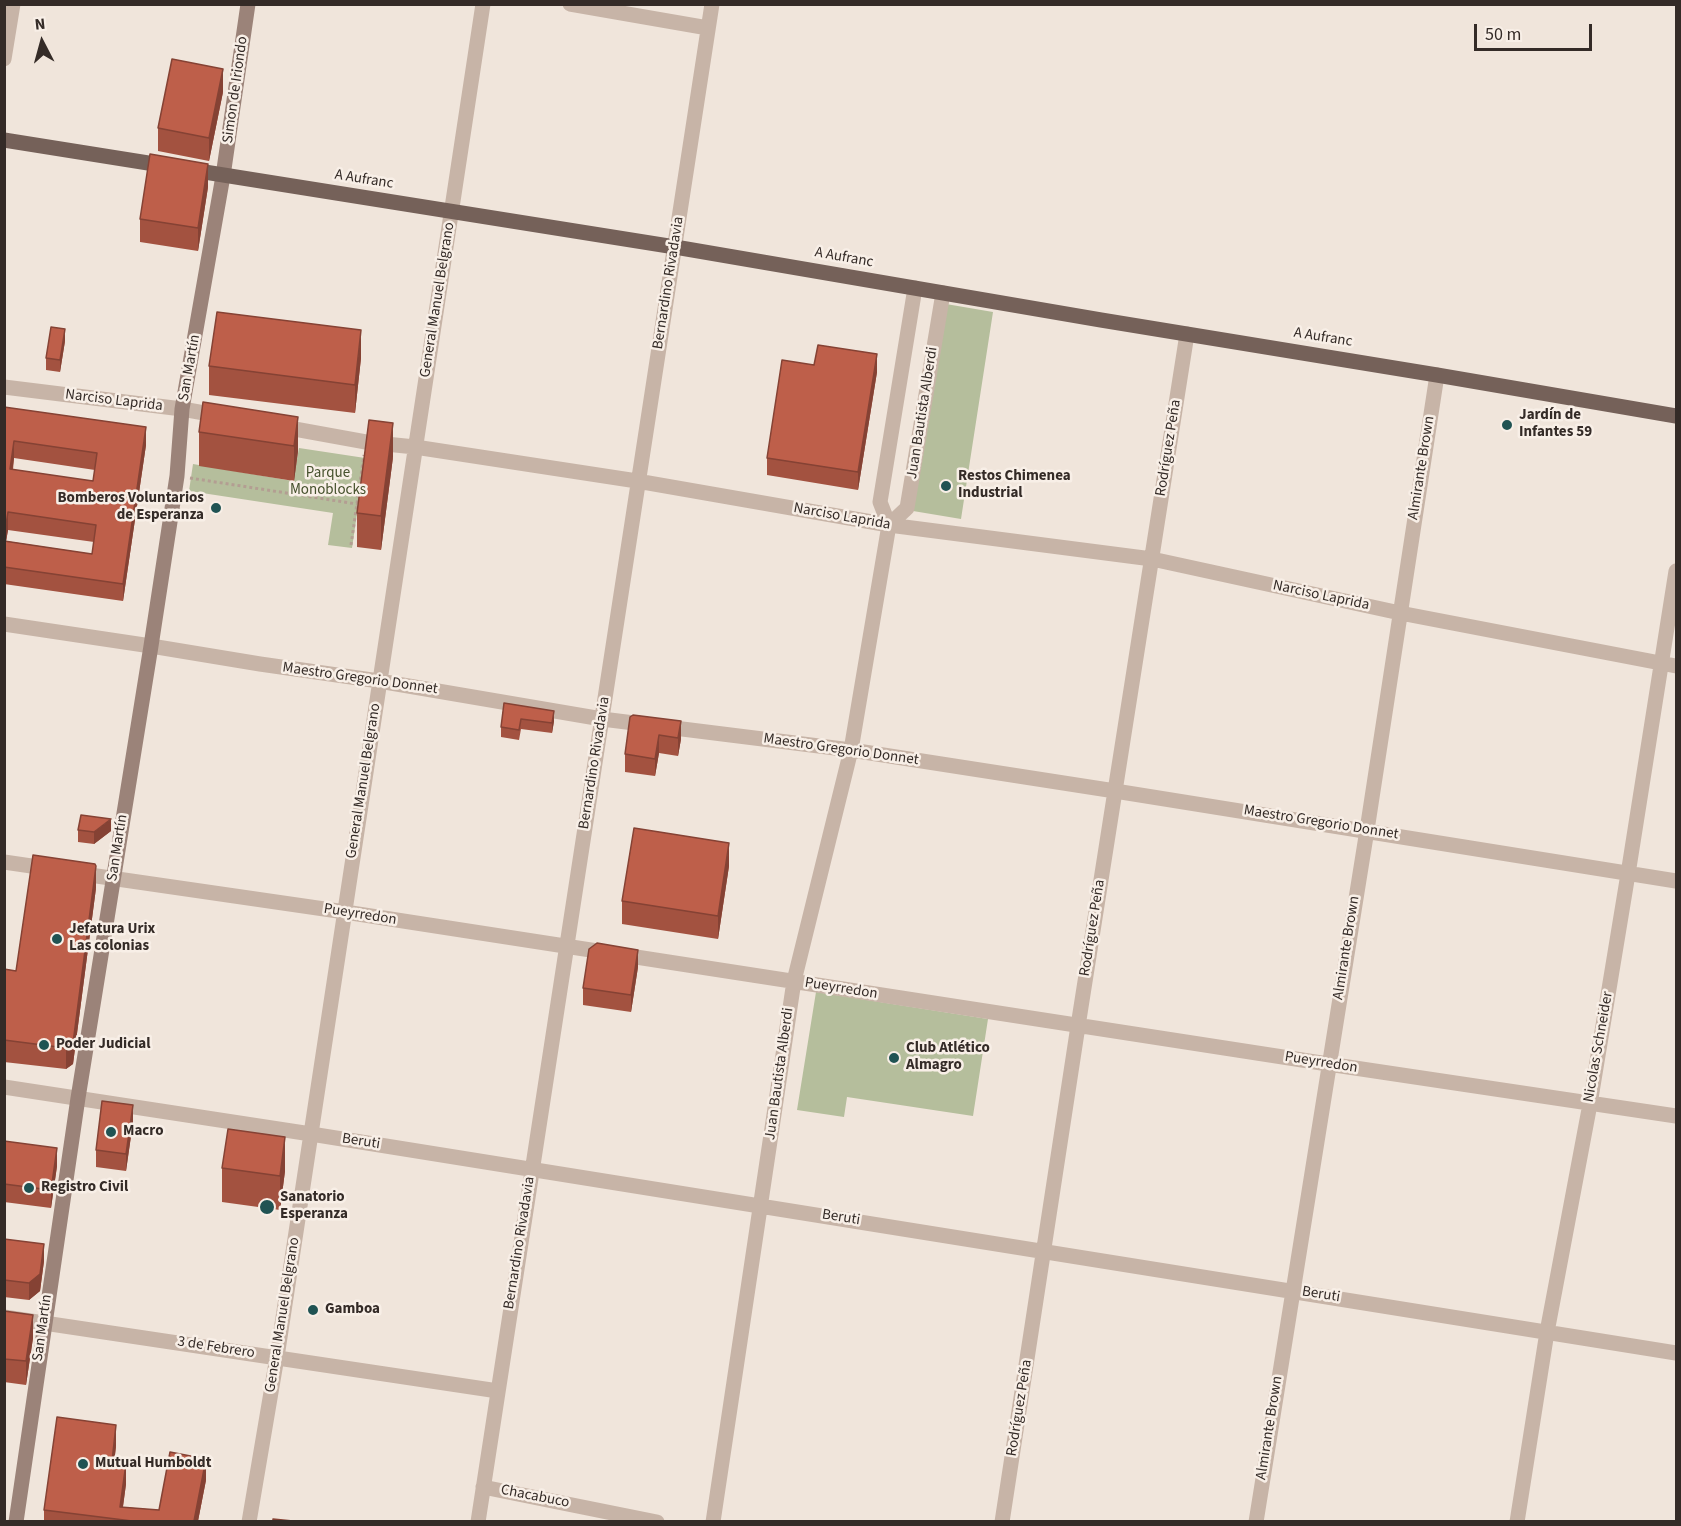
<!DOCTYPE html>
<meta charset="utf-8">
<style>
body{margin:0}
#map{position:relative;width:1681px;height:1526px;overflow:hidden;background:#f0e5db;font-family:"Source Sans 3",sans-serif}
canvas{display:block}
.frame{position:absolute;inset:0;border:6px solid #342b27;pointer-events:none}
.north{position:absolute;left:12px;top:12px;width:60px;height:60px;-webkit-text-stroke:4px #f8efe7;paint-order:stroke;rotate:354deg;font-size:16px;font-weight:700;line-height:24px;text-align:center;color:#342b27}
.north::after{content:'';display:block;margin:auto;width:21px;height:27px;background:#342b27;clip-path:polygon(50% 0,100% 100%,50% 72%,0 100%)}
.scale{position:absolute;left:1474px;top:24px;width:118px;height:27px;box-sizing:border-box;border:3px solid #342b27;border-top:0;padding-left:8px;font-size:18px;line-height:21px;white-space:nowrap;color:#342b27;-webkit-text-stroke:4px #f8efe7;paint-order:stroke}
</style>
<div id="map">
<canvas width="1681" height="1526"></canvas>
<div class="frame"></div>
<div class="north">N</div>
<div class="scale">50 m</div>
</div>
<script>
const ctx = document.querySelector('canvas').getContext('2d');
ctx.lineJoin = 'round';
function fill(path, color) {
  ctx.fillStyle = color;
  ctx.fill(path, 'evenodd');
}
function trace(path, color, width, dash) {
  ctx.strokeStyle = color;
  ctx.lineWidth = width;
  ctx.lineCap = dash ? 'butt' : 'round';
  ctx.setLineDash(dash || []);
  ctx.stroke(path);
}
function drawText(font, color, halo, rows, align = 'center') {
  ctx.font = font + ' "Source Sans 3",sans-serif';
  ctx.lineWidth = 5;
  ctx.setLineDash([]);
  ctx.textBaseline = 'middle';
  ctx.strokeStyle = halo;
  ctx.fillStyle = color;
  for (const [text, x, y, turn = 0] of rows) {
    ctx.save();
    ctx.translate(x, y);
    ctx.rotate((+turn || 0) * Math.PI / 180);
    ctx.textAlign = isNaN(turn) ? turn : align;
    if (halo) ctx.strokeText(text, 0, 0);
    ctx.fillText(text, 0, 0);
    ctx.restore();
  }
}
const green = new Path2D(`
 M946 304 993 312 961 519 913 511Z
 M299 448 365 458 352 548 328 545 333 513 189 491 193 464 293 481Z
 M816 992 988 1019 973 1116 847 1097 844 1117 797 1110Z`);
const path = new Path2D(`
 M190 478 357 504
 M351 545 364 455`);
const minor = new Path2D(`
 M570 4 708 28
 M4 59 13 4
 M4 387 182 409 221 416
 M278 426 366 442 415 447 637 481 889 525 1152 559 1400 613 1676 666
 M889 525 907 508 943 293
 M4 624 151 646 260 664 379 681 602 719 851 750 1115 791 1676 881
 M4 862 52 869
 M76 873 345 912 1328 1064 1676 1116
 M4 1087 311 1134 1676 1353
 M4 1317 498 1391
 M483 1487 657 1522
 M249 1522 277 1357 483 4
 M478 1522C555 1016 633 510 712 4
 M713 1522 794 981 851 750 889 525 880 502 915 288
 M1002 1522 1078 1026 1187 334
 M1256 1522 1367 830 1437 375
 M1517 1522 1547 1332 1590 1104 1628 874 1676 571`);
const secondary = new Path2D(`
 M16 1522 78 1098 151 646 177 476 182 409 223 176 248 4`);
const primary = new Path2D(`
 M4 140 675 247 1101 320 1437 375 1676 416`);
const wall = new Path2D(`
 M223 92 209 161 158 151V128Z
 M208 187 198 251 140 242V219Z
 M65 341 60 372 46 370V358Z
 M361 358 355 413 209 395V366Z
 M814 365 877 372 858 490 767 475V458Z
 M4 407 146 445 123 601 4 584ZM14 458 95 470 93 481 13 470ZM8 530 94 542 92 554 6 541Z
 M298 417V451L294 481 199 466V432Z
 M393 457 381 550 357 547V513Z
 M504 703 554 721 552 733 521 729 519 740 501 737V727Z
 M681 721V739L678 756 659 753 655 776 625 772V754Z
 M78 830 111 831 94 844 78 842Z
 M729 866 718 939 622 924V901Z
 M96 888 73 1064 66 1069 4 1062V969L16 971Z
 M638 967 631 1012 583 1005V988Z
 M133 1122 126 1171 96 1167V1150Z
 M4 1141 57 1166 51 1208 4 1202Z
 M222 1168 285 1171 280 1210 222 1202Z
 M4 1239 44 1261 40 1291 29 1300 4 1297Z
 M4 1311 33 1338 26 1385 4 1382Z
 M116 1446 114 1462 126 1484 123 1507 159 1510 206 1480 198 1521H44V1510Z`);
const shadedWall = new Path2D(`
 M223 69V92L209 161V138Z
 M208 164V187L198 251V228Z
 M65 329V341L60 372V360Z
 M361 330V358L355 413V385Z
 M877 354V372L858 490V472Z
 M298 417V451L294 481V446Z
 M393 423V457L381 550V516Z
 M146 427V445L123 601V584Z
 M14 441V458L10 487V469Z
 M8 512V530L4 554V537Z
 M554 711V721L552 733V723Z
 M681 721V739L678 756V738Z
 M659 735V753L655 776V759Z
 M111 819V831L94 844V832Z
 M729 843V866L718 939V916Z
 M96 866V888L73 1064 66 1069V1048Z
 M638 950V967L631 1012V995Z
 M133 1105V1122L126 1171V1154Z
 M285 1137V1171L280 1210V1176Z
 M57 1148V1166L51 1208V1190Z
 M44 1244V1261L40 1291 29 1300V1283Z
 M33 1315V1338L26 1385V1361Z
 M116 1425V1446L112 1483V1461Z
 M206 1459V1480L198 1521H194Z
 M126 1463V1484L121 1520 120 1507Z`);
const building = new Path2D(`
 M172 59 223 69 209 138 158 128Z
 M150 154 208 164 198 228 140 219Z
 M217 312 361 330 355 385 209 366Z
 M51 327 65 329 60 360 46 358Z
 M818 345 877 354 858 472 767 458 782 360 814 365Z
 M203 402 298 417 294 446 199 432Z
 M4 407 146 427 123 584 4 567V541L92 554 96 525 8 512 4 537ZM14 441 97 453 93 481 10 469Z
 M369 420 393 423 381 516 357 513Z
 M504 703 554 711 552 723 521 719 519 730 501 727Z
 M633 715 681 721 678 738 659 735 655 759 625 754 630 717Z
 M81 815 111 819 94 832 78 830Z
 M634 828 729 843 718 916 622 901Z
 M33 855 95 864 96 866 73 1043 66 1048 4 1040V969L16 971Z
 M597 943 638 950 631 995 583 988 589 949Z
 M102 1101 133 1105 126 1154 96 1150Z
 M228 1129 285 1137 280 1176 222 1168Z
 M4 1141 57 1148 51 1190 4 1184Z
 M4 1239 44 1244 40 1274 29 1283 4 1280Z
 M4 1311 33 1315 26 1361 4 1359Z
 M57 1417 116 1425 112 1461 126 1463 120 1507 159 1510 170 1452 206 1459 194 1521H132L44 1510Z
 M273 1519 293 1521H273Z`);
const markers = [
 [1507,425,6,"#205353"],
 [946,486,6,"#205353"],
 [216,508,6,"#205353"],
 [57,939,6,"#205353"],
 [44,1045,6,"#205353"],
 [894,1058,6,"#205353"],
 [111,1132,6,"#205353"],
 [29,1188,6,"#205353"],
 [267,1207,8,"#205353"],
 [313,1310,6,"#205353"],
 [83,1464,6,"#205353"]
];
const streetNames = [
 ["Simon de Iriondo",236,90,-82],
 ["A Aufranc",364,180,9],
 ["A Aufranc",844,258,10],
 ["Bernardino Rivadavia",669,283,-81],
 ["General Manuel Belgrano",438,300,-81],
 ["A Aufranc",1323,338,9],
 ["San Martín",190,368,-80],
 ["Narciso Laprida",114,401,7],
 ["Juan Bautista Alberdi",923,413,-81],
 ["Rodríguez Peña",1169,448,-81],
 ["Almirante Brown",1422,468,-81],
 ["Narciso Laprida",842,517,10],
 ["Narciso Laprida",1321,596,12],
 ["Maestro Gregorio Donnet",360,679,8],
 ["Maestro Gregorio Donnet",841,750,8],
 ["Bernardino Rivadavia",595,763,-81],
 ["General Manuel Belgrano",364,781,-81],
 ["Maestro Gregorio Donnet",1321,823,9],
 ["San Martín",118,848,-81],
 ["Pueyrredon",360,915,9],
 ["Rodríguez Peña",1093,928,-81],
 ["Almirante Brown",1347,948,-81],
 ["Pueyrredon",841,989,9],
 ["Nicolas Schneider",1599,1047,-80],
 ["Pueyrredon",1321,1063,9],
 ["Juan Bautista Alberdi",780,1074,-82],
 ["Beruti",361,1142,9],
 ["Beruti",841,1218,9],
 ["Bernardino Rivadavia",520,1243,-81],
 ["Beruti",1321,1295,9],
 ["General Manuel Belgrano",283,1315,-81],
 ["San Martín",43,1328,-82],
 ["3 de Febrero",216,1348,9],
 ["Rodríguez Peña",1020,1408,-81],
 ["Almirante Brown",1270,1428,-81],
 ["Chacabuco",535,1497,11]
];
const poiNames = [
 ["Jardín de",1519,416],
 ["Infantes 59",1519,433],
 ["Restos Chimenea",958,477],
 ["Industrial",958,494],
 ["Bomberos Voluntarios",204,499,"right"],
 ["de Esperanza",204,516,"right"],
 ["Jefatura Urix",69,930],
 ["Las colonias",69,947],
 ["Poder Judicial",56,1045],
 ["Club Atlético",906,1049],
 ["Almagro",906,1066],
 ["Macro",123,1132],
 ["Registro Civil",41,1188],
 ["Sanatorio",280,1198],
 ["Esperanza",280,1215],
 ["Gamboa",325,1310],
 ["Mutual Humboldt",95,1464]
];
const parkNames = [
 ["Parque",328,474],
 ["Monoblocks",328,491]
];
fill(green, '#b5be9c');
trace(path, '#b39e92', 3, [3, 3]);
trace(minor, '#c7b4a7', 15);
trace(secondary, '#9b8379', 15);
trace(primary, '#756159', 15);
fill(wall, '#a35240');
fill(shadedWall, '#854234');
fill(building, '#be5f4a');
trace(building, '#854234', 1.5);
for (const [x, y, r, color] of markers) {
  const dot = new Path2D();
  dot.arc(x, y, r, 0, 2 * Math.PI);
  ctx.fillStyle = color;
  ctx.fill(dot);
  trace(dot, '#f8efe7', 2);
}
drawText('15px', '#342b27', '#f8efe7', streetNames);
drawText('bold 15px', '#342b27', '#f8efe7', poiNames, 'left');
drawText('15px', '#46512d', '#f8efe7', parkNames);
</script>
